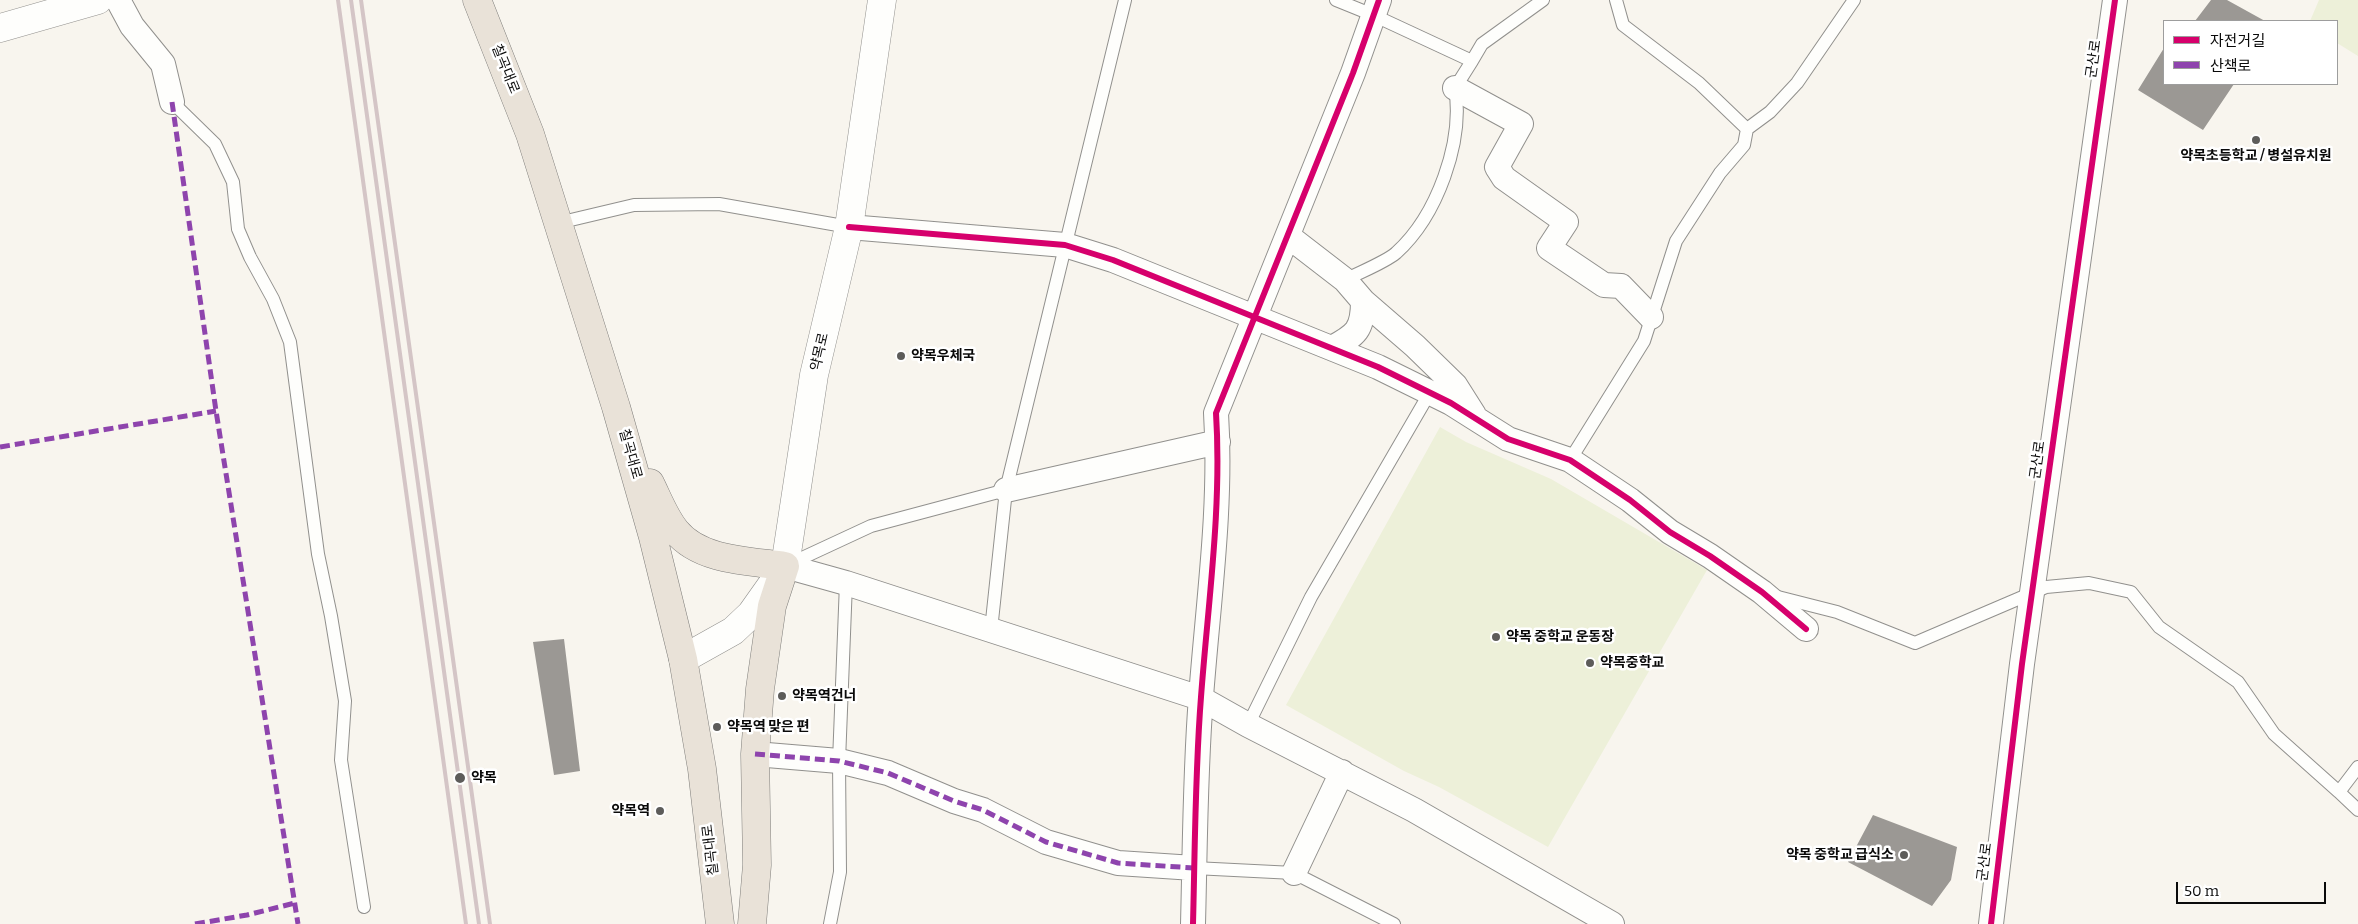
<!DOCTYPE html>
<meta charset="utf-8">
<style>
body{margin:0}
#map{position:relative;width:2358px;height:924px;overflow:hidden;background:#f8f5ee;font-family:Bitter,"Noto Sans KR",serif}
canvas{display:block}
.legend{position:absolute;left:2163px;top:20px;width:175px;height:65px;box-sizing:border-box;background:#fff;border:1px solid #9d9d9d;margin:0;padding:6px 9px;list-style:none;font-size:15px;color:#0a0a0a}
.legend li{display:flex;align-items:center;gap:10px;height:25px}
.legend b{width:25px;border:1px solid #9d9d9d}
.scale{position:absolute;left:2176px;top:882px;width:150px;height:22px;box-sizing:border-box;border:2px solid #0a0a0a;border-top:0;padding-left:6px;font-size:15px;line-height:18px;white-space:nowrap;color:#0a0a0a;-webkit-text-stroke:4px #fff;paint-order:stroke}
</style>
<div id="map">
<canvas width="2358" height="924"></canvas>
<ul class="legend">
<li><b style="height:6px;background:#d6006c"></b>자전거길</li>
<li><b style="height:6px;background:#8e44ad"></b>산책로</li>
</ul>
<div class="scale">50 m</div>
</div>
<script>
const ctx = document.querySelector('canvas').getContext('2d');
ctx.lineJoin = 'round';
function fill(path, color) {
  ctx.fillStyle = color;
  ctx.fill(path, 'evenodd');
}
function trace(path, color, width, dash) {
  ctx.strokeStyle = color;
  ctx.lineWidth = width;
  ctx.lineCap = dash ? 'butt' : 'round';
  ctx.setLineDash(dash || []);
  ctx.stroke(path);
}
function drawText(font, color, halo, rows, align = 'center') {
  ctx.font = font + ' Bitter,"Noto Sans KR",serif';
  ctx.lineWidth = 5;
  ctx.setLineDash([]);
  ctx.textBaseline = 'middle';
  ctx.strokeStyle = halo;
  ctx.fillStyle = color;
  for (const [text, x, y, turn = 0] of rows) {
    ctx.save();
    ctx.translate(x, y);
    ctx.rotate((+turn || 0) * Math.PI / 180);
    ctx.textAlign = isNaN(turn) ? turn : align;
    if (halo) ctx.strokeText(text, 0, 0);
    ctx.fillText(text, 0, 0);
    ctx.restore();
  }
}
const pitch = new Path2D(`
 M2319 0H2358V56L2337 43V21H2310Z
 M1440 427 1466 442 1551 479 1707 570 1548 847 1439 787 1404 771 1286 705Z`);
const building = new Path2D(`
 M2211 0H2227L2265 21H2195Z
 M2164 48V84H2234L2203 130 2138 90Z
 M564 639 580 771 554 775 533 642Z
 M1873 815 1957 847 1951 880 1932 906 1848 862Z`);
const service = new Path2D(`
 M1336 0 1373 15 1472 61 1482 44 1543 0
 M1616 0 1623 25 1699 83 1747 129
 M172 102 215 144 233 182 238 229 250 257 273 299 290 342 318 554 331 616 345 701 341 760 364 907
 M558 223 634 205 719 204 849 227
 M1345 280C1360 272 1384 263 1396 253 1437 216 1464 142 1455 88L1472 61
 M1570 460 1644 341 1676 241 1720 173 1744 145 1747 129 1770 112 1797 83 1854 0
 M787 565 871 526 1006 490
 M1774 596 1837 612 1915 643 2046 587 2089 583 2131 592 2159 627 2238 682 2274 734 2339 792 2358 767
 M991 630 1006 490 1125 0
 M1248 725 1311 597 1429 394
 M2339 792 2358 810
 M1194 868 1294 873 1394 924
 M830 924 840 872 839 761 846 583`);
const minor = new Path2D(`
 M118 0 132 26 163 64 172 102
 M1455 88 1521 124 1497 167 1504 178 1566 222 1549 248 1604 285 1621 286 1651 317
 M849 227 1065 245 1113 260 1378 367 1451 403 1508 439 1570 460 1630 500 1670 532 1710 556 1762 592 1806 629
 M1288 236 1345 280 1363 301 1415 346 1455 385 1474 415
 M1332 348C1356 335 1363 330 1363 301
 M1006 490 1218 442
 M785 566 846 583 1200 698 1248 725 1414 810 1612 924
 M755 754 839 761 888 773 954 801 983 810 1046 842 1118 863 1194 868
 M1294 873 1342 772
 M1193 924C1195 848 1195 772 1201 697 1208 603 1222 507 1216 413L1353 73 1379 0
 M1991 924 2022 664 2115 0`);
const tertiary = new Path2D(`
 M0 28 98 0
 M683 659 733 631 751 614 785 566 814 375 849 227 882 0`);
const primary = new Path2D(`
 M477 0 530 134 616 407 653 537 683 659 702 769 720 924
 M650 483C658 499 665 518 676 531 700 561 750 561 785 566L772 606 760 689 755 754 757 865 752 924`);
const rail = new Path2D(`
 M338 0 466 924
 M351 0 479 924
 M361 0 490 924`);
const quiet = new Path2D(`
 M172 102 216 411 298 924
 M0 447 216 411
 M755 754 839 761 888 773 954 801 983 810 1046 842 1118 863 1194 868
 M195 924 247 915 295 903`);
const cycleway = new Path2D(`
 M849 227 1065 245 1113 260 1378 367 1451 403 1508 439 1570 460 1630 500 1670 532 1710 556 1762 592 1806 629
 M1193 924C1195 848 1195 772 1201 697 1208 603 1222 507 1216 413L1353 73 1379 0
 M1991 924 2022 664 2115 0`);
const markers = [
 [2256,140,5,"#5d5c5a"],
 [901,356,5,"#5d5c5a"],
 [1496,637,5,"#5d5c5a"],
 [1590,663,5,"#5d5c5a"],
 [782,696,5,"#5d5c5a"],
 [717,727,5,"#5d5c5a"],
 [460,778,6,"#5d5c5a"],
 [660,811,5,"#5d5c5a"],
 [1904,855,5,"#5d5c5a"]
];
const streetNames = [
 ["군산로",2094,59,-82],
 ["칠곡대로",505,69,68],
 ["약목로",820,352,-77],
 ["칠곡대로",630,454,74],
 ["군산로",2038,460,-82],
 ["칠곡대로",711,850,-97],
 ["군산로",1985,862,-83]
];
const poiNames = [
 ["약목초등학교 / 병설유치원",2256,156,"center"],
 ["약목우체국",911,356],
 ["약목 중학교 운동장",1506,637],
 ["약목중학교",1600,663],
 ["약목역건너",792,696],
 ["약목역 맞은 편",727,727],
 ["약목",471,778],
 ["약목역",650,811,"right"],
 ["약목 중학교 급식소",1894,855,"right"]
];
fill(pitch, '#edf0d9');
fill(building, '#9b9894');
trace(service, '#91908d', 14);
trace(minor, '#91908d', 26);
trace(tertiary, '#91908d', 29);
trace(primary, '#7e7d7a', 29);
trace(service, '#fefefc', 12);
trace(minor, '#fefefc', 24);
trace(tertiary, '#fefefc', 28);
trace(primary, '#e9e2d8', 28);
trace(rail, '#d4c5c6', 4);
trace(quiet, '#8e44ad', 5, [10, 5]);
trace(cycleway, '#d6006c', 6);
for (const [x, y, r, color] of markers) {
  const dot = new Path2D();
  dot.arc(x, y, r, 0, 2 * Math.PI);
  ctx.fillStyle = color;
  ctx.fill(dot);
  trace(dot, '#fff', 2);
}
drawText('14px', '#0a0a0a', '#fff', streetNames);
drawText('bold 14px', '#0a0a0a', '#fff', poiNames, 'left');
</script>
